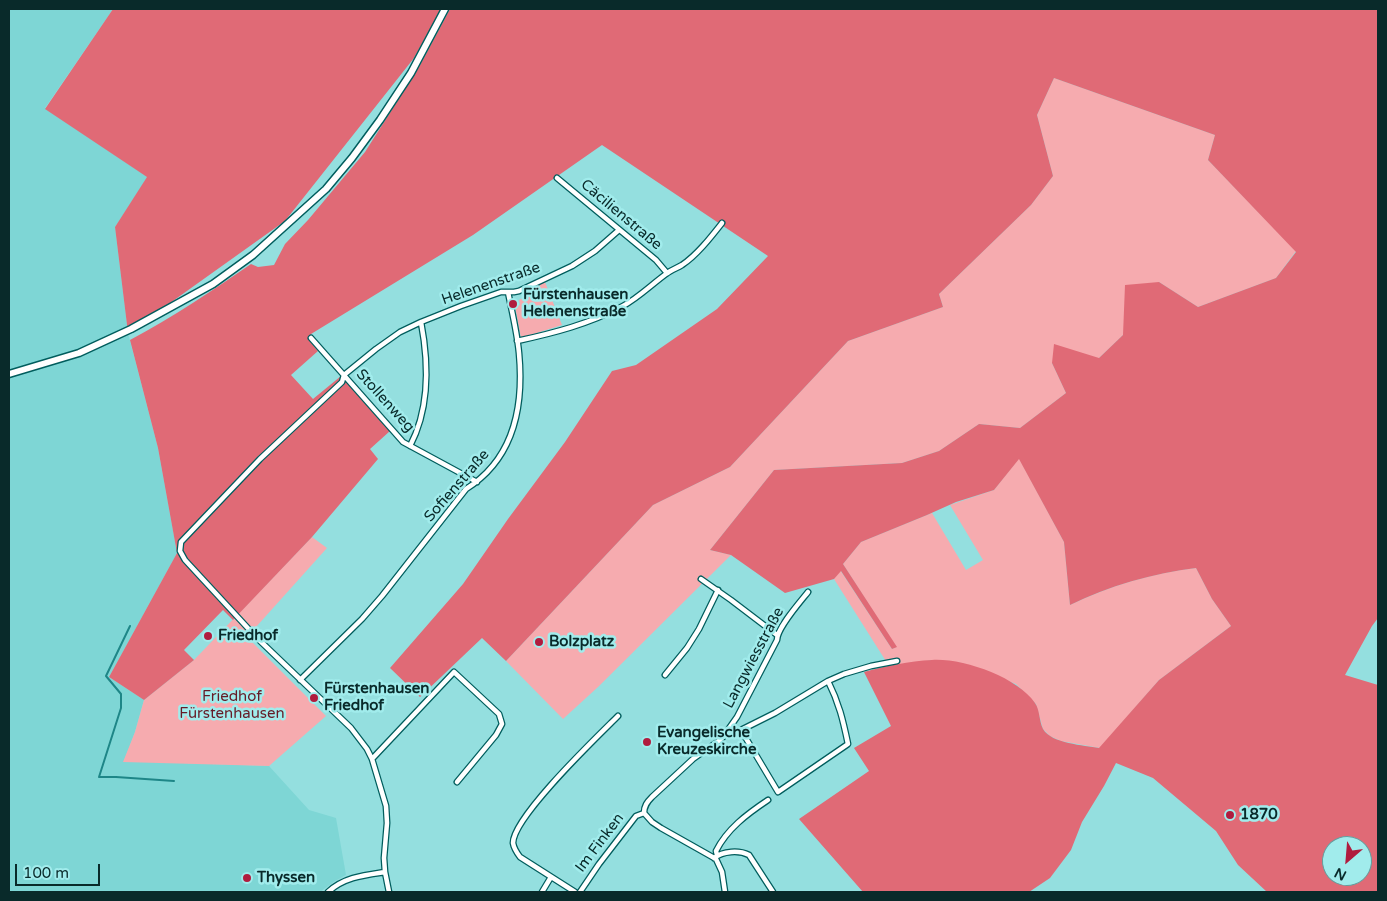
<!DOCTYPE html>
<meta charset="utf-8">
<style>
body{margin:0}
#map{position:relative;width:1387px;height:901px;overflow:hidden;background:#94dfdf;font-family:"Varela Round",sans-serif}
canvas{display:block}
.frame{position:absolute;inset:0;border:10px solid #092a2a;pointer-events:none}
.north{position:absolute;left:1322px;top:836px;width:50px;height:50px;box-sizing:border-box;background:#a1ecec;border:1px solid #649e9e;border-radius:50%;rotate:207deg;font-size:14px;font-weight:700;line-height:20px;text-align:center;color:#092a2a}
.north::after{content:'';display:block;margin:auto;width:18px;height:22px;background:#b01c3e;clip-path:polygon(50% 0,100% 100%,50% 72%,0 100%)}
.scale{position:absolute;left:15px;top:864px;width:85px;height:22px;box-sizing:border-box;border:2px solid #092a2a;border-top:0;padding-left:6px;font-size:15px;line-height:18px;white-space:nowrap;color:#092a2a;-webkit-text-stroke:4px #a1ecec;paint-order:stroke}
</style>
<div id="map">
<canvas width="1387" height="901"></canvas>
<div class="frame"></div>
<div class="north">N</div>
<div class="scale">100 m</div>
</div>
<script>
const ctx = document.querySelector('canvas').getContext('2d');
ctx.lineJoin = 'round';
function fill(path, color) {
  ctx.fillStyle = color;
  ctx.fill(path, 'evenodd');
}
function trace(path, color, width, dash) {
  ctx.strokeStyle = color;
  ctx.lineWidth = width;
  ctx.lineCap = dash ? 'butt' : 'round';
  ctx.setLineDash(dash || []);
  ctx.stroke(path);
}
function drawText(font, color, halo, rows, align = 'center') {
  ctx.font = font + ' "Varela Round",sans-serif';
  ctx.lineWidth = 5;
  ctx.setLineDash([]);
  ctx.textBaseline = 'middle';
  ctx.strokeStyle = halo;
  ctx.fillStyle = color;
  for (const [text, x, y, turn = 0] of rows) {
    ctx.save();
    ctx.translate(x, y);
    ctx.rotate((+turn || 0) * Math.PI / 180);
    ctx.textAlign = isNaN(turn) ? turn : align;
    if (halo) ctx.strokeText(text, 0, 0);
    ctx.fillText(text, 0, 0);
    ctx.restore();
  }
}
const built = new Path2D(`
 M9 9H113L45 108 148 177 115 227 128 333 158 448 177 553 109 677 144 700 135 732 124 761 269 766 309 810 336 818 346 875 335 881 320 892H9Z`);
const green = new Path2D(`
 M1054 78 1215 135 1208 160 1296 251 1276 278 1198 307 1159 282 1123 335 1099 358 1052 363 1066 393 1020 428 979 424 939 451 902 463 774 470 710 550 731 555 598 687 563 719 506 661 653 505 730 467 848 341 943 307 939 294 1031 205 1053 176 1037 115Z
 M545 282 562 325 521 338 515 306 520 305 519 300 523 298 522 293Z
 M1019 458 1064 542 1070 605C1109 586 1153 573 1196 568L1212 599 1231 626 1159 680 1100 748 1061 741 1050 736 1043 729 1036 704 1016 684 961 663 934 660 889 666 834 579 840 570 892 649 896 647 843 564 861 542 932 513 966 570 983 560 950 505 994 490Z
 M312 537 327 548 247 637 326 716 269 766 123 762 135 732 144 700 194 660Z`);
const forest = new Path2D(`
 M113 9H441L414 58 285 221 128 333 115 227 147 177 45 109Z
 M450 9H1378V618L1372 626 1345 675 1378 685V892H1267L1238 865 1216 831 1153 778 1116 763 1104 786 1082 822 1071 850 1050 878 1029 892H863L799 819 869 771 854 748 891 726 864 672C886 666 909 661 932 660 963 658 1017 677 1035 703 1040 710 1039 721 1043 729 1052 744 1084 745 1099 748L1159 680 1231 626 1212 599 1196 568C1154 573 1108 586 1070 605L1064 542 1019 459 994 490 956 502 927 515 861 542 843 564 897 647 892 649 841 571 834 579 785 593 731 555 710 550 774 470 902 463 939 451 979 424 1020 428 1066 393 1052 363 1054 344 1099 358 1123 335 1125 285 1159 282 1198 307 1276 278 1296 252 1208 160 1215 135 1054 78 1037 115 1053 176 1031 205 939 294 943 307 848 341 730 467 653 505 506 661 482 638 420 697 390 668 463 584 508 519 565 442 612 371 636 365 717 309 768 256 602 145 473 235 311 334 309 340 318 351 291 375 313 399 341 376 390 431 370 449 378 459 312 537 233 620 223 610 184 650 194 660 144 700 109 677 177 553 158 448 130 340C173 317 212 291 251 264L258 267 274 265 285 244 308 220 365 152 419 67ZM1332 846H1362V876H1332Z`);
const stream = new Path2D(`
 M130 626 106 676 121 694V708L99 777H116L174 781`);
const street = new Path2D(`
 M557 178 656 260 667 273
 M311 338 403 442 477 482
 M517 341C554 333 589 324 623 306 638 298 651 285 666 274 671 270 677 268 682 265 697 255 711 237 722 223
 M410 446C430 408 429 364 421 322
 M701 579 731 600 777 635
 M665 675 687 648 699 629 718 590
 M300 680 362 619 382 596 466 489C514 459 524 406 519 353 517 332 512 312 508 292
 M741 730 778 792 848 744C843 720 839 703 828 681
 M725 734 737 717 777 640C777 628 800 602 808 592
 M372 759 454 672 499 714 502 724 496 735 457 782
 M644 813C644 806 647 802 652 797L693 759 720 740 724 736 741 730 775 713 828 681 844 674 871 666 897 661
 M644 813 652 822 661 828 716 859 722 872 725 892
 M717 855 716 851C727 829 747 814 768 800
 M714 858C723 851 739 850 749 855L773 892
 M328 892C344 877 365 875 385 872
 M389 892 385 872 384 858 387 823 386 806 372 759 367 749 351 728 257 638 185 560 180 551 181 542 260 459 342 382 344 375 376 349 400 332 421 322 461 306 501 292H514L519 291 572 266 595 251 619 230
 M542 892 551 877
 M575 892 520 857C517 853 514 849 513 843 513 817 597 737 618 716
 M580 892 599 864 636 816 644 813`);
const secondary = new Path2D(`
 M9 374 79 353 131 329 213 284 253 255 326 189 352 158 380 120 411 73 445 9`);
const markers = [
 [513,304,5,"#b01c3e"],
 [208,636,5,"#b01c3e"],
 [539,642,5,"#b01c3e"],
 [314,698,5,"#b01c3e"],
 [647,742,5,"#b01c3e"],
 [1230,815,5,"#b01c3e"],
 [247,878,5,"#b01c3e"]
];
const streetNames = [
 ["Cäcilienstraße",621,215,40],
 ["Helenenstraße",491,284,-19],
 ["Stollenweg",385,401,48],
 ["Sofienstraße",457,486,-49],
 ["Langwiesstraße",754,658,-62],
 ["Im Finken",600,843,-53]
];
const poiNames = [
 ["Fürstenhausen",523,295],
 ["Helenenstraße",523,312],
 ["Friedhof",218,636],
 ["Bolzplatz",549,642],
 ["Fürstenhausen",324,689],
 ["Friedhof",324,706],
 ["Evangelische",657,733],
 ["Kreuzeskirche",657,750],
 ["1870",1240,815],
 ["Thyssen",257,878]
];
const parkNames = [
 ["Friedhof",232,697],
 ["Fürstenhausen",232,714]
];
fill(built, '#7ed6d5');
fill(green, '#f6abaf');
fill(forest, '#e06a76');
trace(stream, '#1e8687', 2);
trace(street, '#005d5d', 7);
trace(secondary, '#005d5d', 9);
trace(street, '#fff', 4.5);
trace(secondary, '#fff', 6);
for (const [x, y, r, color] of markers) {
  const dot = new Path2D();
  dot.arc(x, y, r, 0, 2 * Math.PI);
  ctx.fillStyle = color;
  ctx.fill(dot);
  trace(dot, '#a1ecec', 2);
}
drawText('15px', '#092a2a', '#a1ecec', streetNames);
drawText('bold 15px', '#092a2a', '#a1ecec', poiNames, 'left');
drawText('15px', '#661b27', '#a1ecec', parkNames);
</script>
